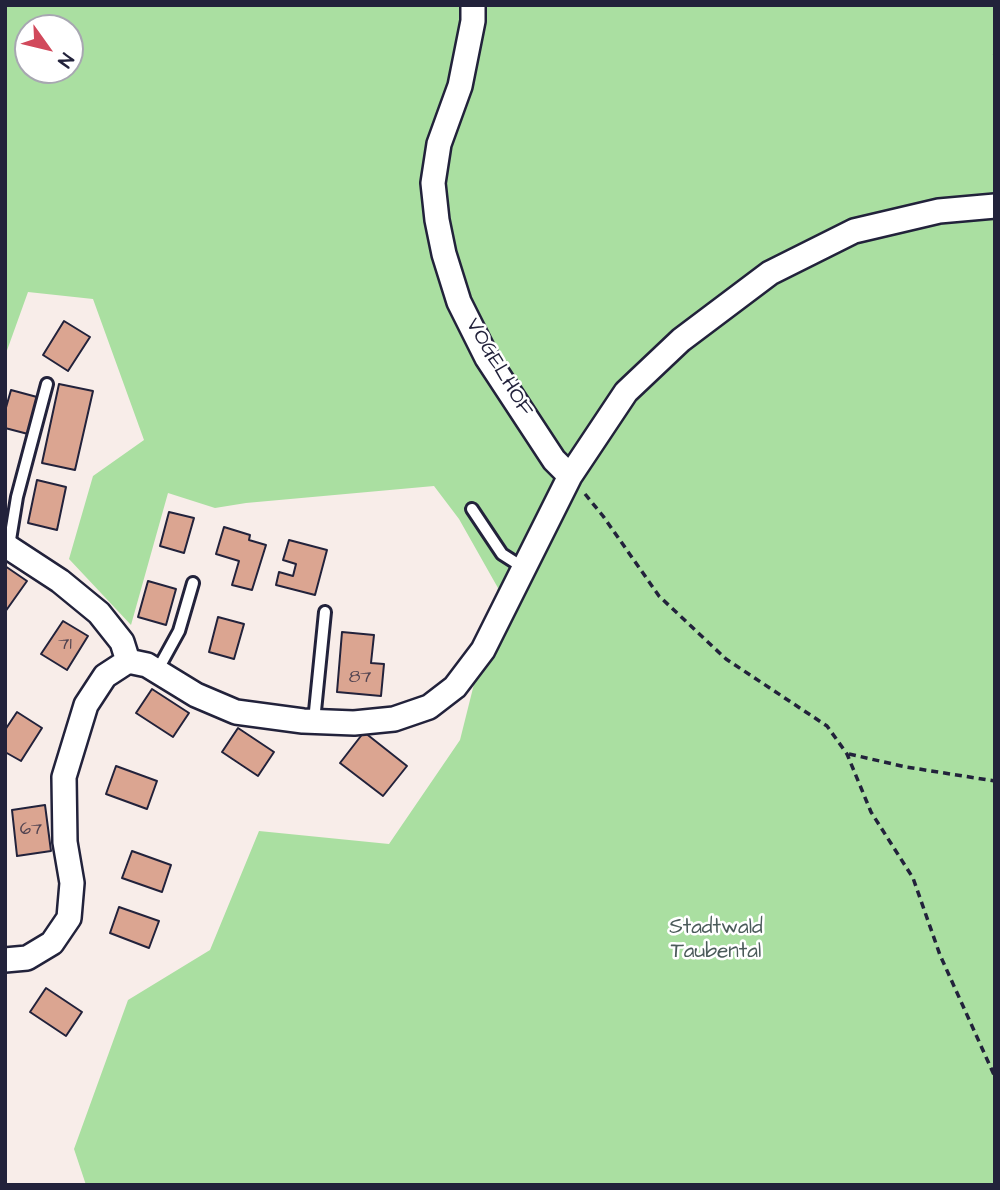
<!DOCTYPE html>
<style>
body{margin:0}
#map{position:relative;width:1000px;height:1190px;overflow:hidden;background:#f8ede9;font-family:"Architects Daughter",sans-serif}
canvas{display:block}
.frame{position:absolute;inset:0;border:7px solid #22223b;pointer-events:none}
.north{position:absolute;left:14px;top:14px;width:70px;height:70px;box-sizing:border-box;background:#fff;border:2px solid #a7a7b1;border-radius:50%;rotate:124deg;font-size:19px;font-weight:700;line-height:28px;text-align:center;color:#22223b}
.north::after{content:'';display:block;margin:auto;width:24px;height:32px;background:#d1495b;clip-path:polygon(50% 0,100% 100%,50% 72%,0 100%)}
</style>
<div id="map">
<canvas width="1000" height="1190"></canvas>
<div class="frame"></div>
<div class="north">N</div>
</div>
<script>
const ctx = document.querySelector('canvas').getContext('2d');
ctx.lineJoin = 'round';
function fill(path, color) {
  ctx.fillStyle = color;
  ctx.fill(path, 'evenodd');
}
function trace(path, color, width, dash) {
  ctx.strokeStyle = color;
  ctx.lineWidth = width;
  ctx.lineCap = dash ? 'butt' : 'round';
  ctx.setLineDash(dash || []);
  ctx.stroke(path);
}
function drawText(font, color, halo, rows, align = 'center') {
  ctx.font = font + ' "Architects Daughter",sans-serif';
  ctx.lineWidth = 5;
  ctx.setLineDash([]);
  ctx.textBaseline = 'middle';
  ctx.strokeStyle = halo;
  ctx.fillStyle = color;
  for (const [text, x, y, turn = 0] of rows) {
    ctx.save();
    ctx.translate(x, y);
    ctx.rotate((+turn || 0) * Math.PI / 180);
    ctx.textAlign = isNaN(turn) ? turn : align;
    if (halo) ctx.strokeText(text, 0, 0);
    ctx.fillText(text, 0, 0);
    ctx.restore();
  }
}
const green = new Path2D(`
 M5 5H995V1185H86L74 1149 128 1000 210 950 259 831 389 844 460 740 498 588 459 519 434 486 246 503 215 508 168 493 131 625 69 559 93 476 144 440 93 299 28 292 5 356ZM28 28H70V70H28Z`);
const building = new Path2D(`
 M64 321 90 337 68 371 43 355Z
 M59 384 93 391 75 470 42 463Z
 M11 390 37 397 28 434 5 428V411Z
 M37 480 66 487 57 530 28 523Z
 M169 512 194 518 184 553 160 546Z
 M224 527 250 535 249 540 266 545 252 590 232 585 239 561 216 554Z
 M289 540 327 550 315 595 276 585 279 572 293 576 296 564 283 560Z
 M5 566 27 581 5 612Z
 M148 581 176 589 166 625 138 617Z
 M218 617 244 624 234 659 209 652Z
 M63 621 88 636 67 670 41 654Z
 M342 632 374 635 371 663 384 664 381 696 337 692Z
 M152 689 189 713 173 737 136 713Z
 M17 712 42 728 21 761 5 752V730Z
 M238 728 274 752 258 776 222 752Z
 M364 732 407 766 383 796 340 763Z
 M116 766 157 781 147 809 106 794Z
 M45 805 51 851 17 856 12 810Z
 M132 851 171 865 162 892 122 878Z
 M119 907 159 921 149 948 110 933Z
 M46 988 82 1012 66 1036 30 1012Z`);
const path = new Path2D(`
 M994 53 995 54
 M585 494 603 516 659 596 726 659 827 726 847 754 871 812 913 878 940 955 995 1077
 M849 754 906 767 995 781`);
const lane = new Path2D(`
 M472 509 502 554 524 568
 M9 546 17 497 47 384
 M157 671 179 631 193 583
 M314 721 325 612`);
const street = new Path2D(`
 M473 5V21L460 86 439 144 433 183 437 220 444 254 459 302 487 358 554 460 570 476
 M5 545 60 581 99 613 122 642 128 661
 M5 960 27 958 52 943 69 918 72 883 65 842 64 777 86 705 105 676 128 661 147 665 196 695 236 712 303 721 354 723 394 719 429 707 455 687 483 650 570 476 626 392 681 340 770 273 854 231 939 211 995 206`);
const numberNames = [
 ["71",65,645],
 ["87",360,678],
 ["67",31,830]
];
const streetNames = [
 ["VOGELHOF",498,368,59]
];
const parkNames = [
 ["Stadtwald",716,929],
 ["Taubental",716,953]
];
fill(green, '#aadfa1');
fill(building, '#dba591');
trace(building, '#22223b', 2);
trace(lane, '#22223b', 16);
trace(street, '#22223b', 28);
trace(path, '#22223b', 3.5, [7, 5]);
trace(lane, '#fff', 10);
trace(street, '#fff', 23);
drawText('18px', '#504350', null, numberNames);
drawText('21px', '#22223b', '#fff', streetNames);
drawText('21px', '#4b5b5a', '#fff', parkNames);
</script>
